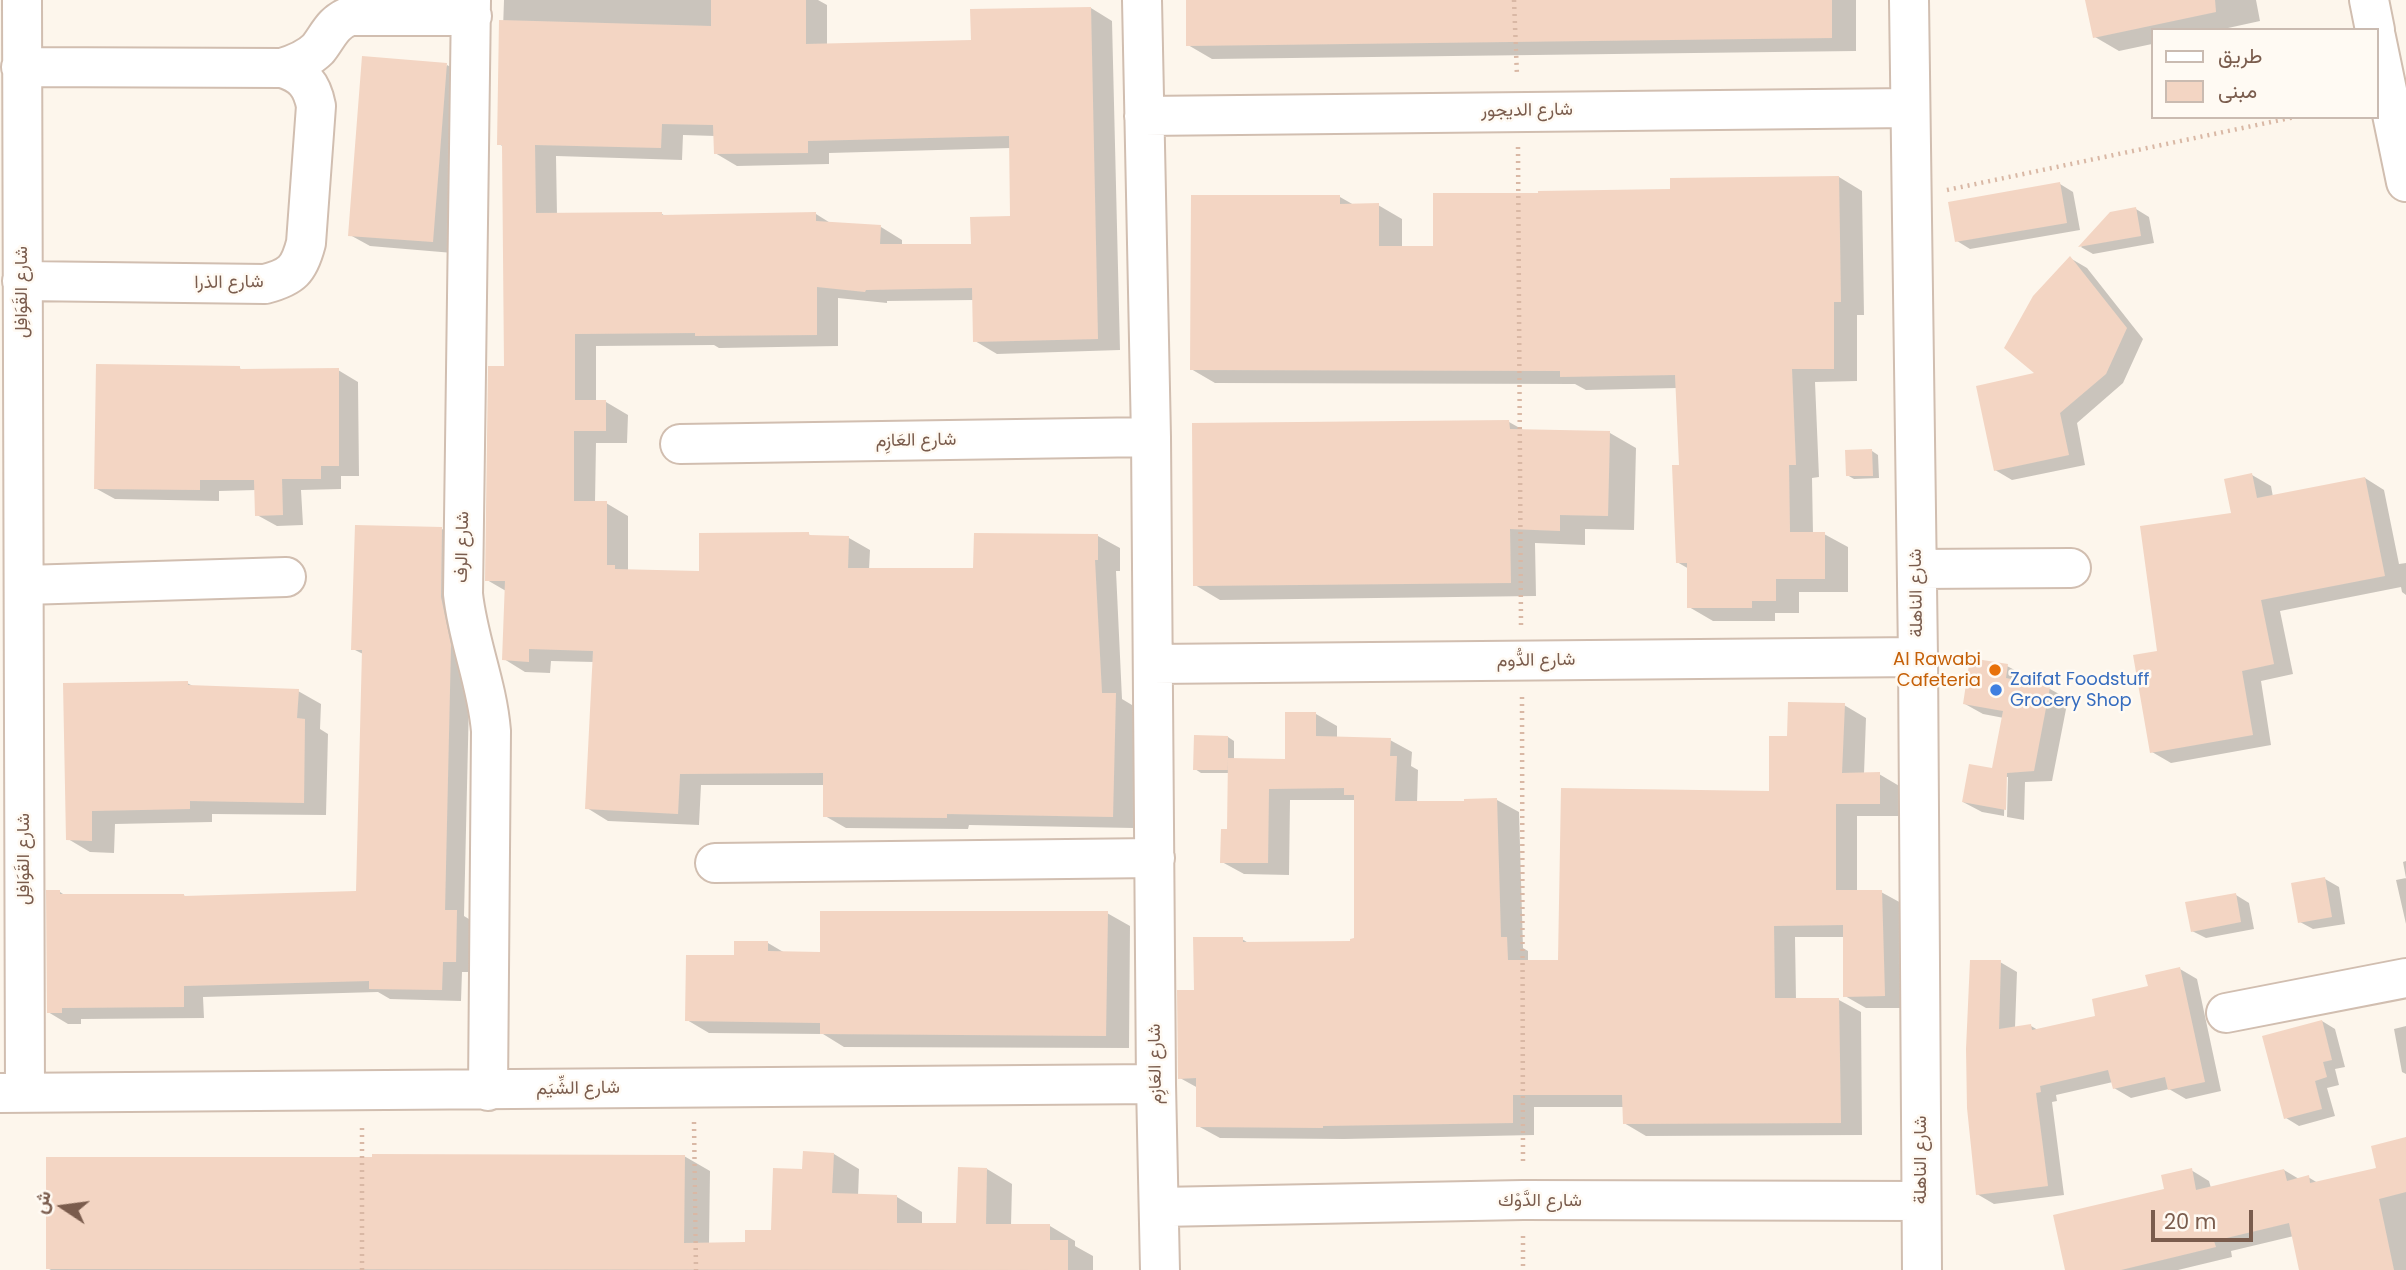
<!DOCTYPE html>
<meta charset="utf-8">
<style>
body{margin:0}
#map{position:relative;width:2406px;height:1270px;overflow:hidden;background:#fdf6ec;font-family:Poppins,Vazirmatn,sans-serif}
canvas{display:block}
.legend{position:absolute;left:2151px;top:28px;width:228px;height:91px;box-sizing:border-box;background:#fffaf3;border:2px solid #cabbb1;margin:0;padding:9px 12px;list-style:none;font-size:21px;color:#7a5c4d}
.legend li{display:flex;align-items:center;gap:14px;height:35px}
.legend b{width:35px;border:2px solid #cabbb1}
.north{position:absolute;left:28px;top:1172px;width:70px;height:70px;-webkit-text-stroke:5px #fffaf3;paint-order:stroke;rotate:283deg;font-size:19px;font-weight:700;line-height:28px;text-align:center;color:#7a5c4d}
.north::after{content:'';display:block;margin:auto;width:24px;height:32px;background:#7a5c4d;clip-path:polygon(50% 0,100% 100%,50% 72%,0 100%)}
.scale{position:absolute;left:2151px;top:1210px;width:102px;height:32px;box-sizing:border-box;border:4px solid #7a5c4d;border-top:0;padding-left:9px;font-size:21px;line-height:24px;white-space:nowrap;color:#7a5c4d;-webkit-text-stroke:5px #fffaf3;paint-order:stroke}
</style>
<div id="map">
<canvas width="2406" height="1270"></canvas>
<ul class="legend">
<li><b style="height:9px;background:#fff"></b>طريق</li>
<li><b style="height:19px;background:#f3d5c3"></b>مبنى</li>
</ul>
<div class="north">ش</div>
<div class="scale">20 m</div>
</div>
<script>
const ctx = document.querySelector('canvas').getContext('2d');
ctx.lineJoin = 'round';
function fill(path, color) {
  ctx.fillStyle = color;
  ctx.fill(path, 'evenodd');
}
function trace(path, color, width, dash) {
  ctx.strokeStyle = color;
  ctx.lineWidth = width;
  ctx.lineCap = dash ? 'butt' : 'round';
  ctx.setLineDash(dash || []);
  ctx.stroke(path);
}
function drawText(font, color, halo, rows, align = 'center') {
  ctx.font = font + ' Poppins,Vazirmatn,sans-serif';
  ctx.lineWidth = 5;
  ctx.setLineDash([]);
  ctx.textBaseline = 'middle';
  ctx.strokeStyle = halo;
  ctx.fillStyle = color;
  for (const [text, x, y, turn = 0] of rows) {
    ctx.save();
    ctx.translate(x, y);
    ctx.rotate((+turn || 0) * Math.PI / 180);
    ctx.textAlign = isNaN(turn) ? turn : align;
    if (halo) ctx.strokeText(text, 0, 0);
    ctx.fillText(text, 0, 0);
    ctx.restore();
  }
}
const shadow = new Path2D(`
 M504 0H818L827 5V45L972 41 1091 8 1112 21 1120 350 997 354 975 341 974 300 887 301V303L838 298V346L719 348 714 345 596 346V402H606L628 415 627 443H596L595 503H606L628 516V571L701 573 808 534 814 537 849 538 870 550 869 570H975V535L1098 536 1120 548V571H1116L1122 699 1137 708 1134 828 969 825 968 829 846 828 825 816V785H701L699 825 608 821 587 808 594 662 551 661 550 673 525 672 504 659 506 591 487 580 506 368 504 147 499 144ZM683 135 715 136V153L737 166 829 164V153L1011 148 1012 217 973 246H902V240L881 227 832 224 816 214 667 217 662 214 557 215 556 156 682 160Z
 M1188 0H1856V51L1212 59 1188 45Z
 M2087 0H2256L2260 21 2219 30H2152V44L2119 51 2095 37Z
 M447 65 467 76 453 253 370 246 350 235Z
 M1839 177 1862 191 1864 315H1857V381L1815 382 1819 477 1812 478 1813 534H1824L1848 547V592H1799V613H1775V621H1713L1689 607V569L1677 562 1680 466 1678 388 1586 390 1575 384 1215 383 1191 369 1340 197 1354 205H1378L1402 219V248H1434L1540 195 1672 191Z
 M2060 184 2073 192 2080 230 1970 249 1957 241Z
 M2136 209 2149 217 2154 243 2093 254 2081 247 2111 214Z
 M2070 258 2087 268 2143 339 2123 383 2077 423 2085 465 2012 480 1995 470 2038 374Z
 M239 368 245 371 338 370 358 382 359 476H341V489L301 490 303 525 277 526 257 515 256 490 219 491V501L115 499 95 488Z
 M1509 422 1525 431 1610 433 1636 448 1634 530 1585 529V545L1535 543 1536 596 1220 600 1195 585Z
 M1872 451 1878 455 1879 478 1854 479 1847 475Z
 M2252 475 2271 486 2273 497 2365 478 2384 490 2399 564 2406 563V595L2402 592 2401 587 2280 611 2293 674 2261 681 2271 745 2171 763 2152 752 2159 652Z
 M442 529 461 540 470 658 464 916 477 924 475 972H462L461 1001 390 999 378 992 203 997 204 1018 81 1019V1024H68L48 1012 60 892 66 896 183 895 187 897 358 892 363 654 353 649Z
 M2007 666 2026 676 2025 684 2050 689 2068 699 2052 781 2025 782 2024 820 2007 817 2008 777H2005L2004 816 1982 812 1963 802 1993 770 2004 718 1983 714 1965 704Z
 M187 683 195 687 298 691 321 704 320 729 328 734 326 815 212 814V822L115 824 114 853 90 852 68 839Z
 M1844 705 1866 718 1864 774H1879L1901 787V816H1857V892H1881L1903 904 1906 1008H1866L1845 996V937H1795L1796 1000H1839L1861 1012 1862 1135 1646 1136 1624 1123V1107H1534V1135L1344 1139 1220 1138 1198 1126V1088L1180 1078 1195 992 1242 939 1250 944 1352 942 1356 940V800H1290L1289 875 1244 874 1222 862 1229 830 1230 773H1201L1195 769 1228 737 1234 741V760L1286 761 1316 714 1337 726V738L1390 740 1412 752 1411 766 1418 770 1417 803H1466L1497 800 1519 812 1523 948 1528 951V962L1560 961 1771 793 1789 738Z
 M2406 861V924L2396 880 2406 878 2403 862Z
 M2325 879 2339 887 2345 924 2313 929 2300 922Z
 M2236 895 2249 903 2254 929 2206 938 2192 931Z
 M1107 913 1130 926 1129 1048 844 1047 823 1034 709 1033 687 1020 735 957 768 943 785 953H822Z
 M2000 962 2017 972 2015 1028 2031 1026 2038 1030 2097 1017 2180 969 2197 979 2221 1091 2186 1099 2169 1089 2131 1098 2114 1088 2113 1082 2056 1095 2057 1101 2052 1102 2064 1195 1994 1204 1977 1194Z
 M2322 1021 2335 1029 2345 1067 2335 1069 2339 1085 2327 1088 2335 1116 2299 1126 2286 1118Z
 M2406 1026V1074L2402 1072 2394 1029Z
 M2406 1137V1270H2301L2294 1236 2231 1251 2232 1257 2178 1270H2067L2191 1170 2209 1181 2211 1188 2284 1170 2299 1179 2308 1177 2318 1183 2379 1170Z
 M834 1154 859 1169 858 1196 897 1197 922 1212V1225L958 1224 987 1169 1012 1184 1011 1226H1050L1075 1241V1246L1093 1256V1270H51L47 1268 684 1156 710 1171 709 1245 747 1244 773 1231 804 1170Z`);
const building = new Path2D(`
 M711 0H806V44L971 40 970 9 1091 7 1098 339 973 342 972 288 866 290 865 292 817 287V335L695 336V333L575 334V400H606V431H574V501H607V565H615V569L699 571V533L809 532V535L849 536 848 568H973L974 533 1098 534V560H1095L1102 693H1116L1113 817 947 814V818L823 817V773L680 774 678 814 585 809 593 651 529 649V662L502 660 505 581H485L488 366H504L502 145H497L499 20 711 26ZM662 124 713 125 714 154 808 153V141L1009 136 1010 216 970 217 971 244H880L881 225 816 221V212L662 215V212L536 213 535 145 661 148Z
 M1186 0H1832V38L1186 46Z
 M2085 0H2215L2216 12 2093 38Z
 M362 56 447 63 433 242 348 236Z
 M1839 176 1841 302H1834V369H1792L1796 465H1789L1790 532H1825V579H1776V601H1752V608H1687V563H1676L1672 465H1679L1675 375 1560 377V371L1190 370 1191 195H1340V204L1379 203V246H1433V193H1538V191L1670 189V178Z
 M2060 182 2067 223 1955 242 1948 202Z
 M2136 207 2141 236 2078 247 2110 212Z
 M2070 256 2127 328 2106 374 2060 413 2069 455 1994 471 1976 386 2034 373 2004 348 2033 296Z
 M96 364 240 366V369L339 368V466H321V479H282L283 515 255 516 254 480H200V490L94 489Z
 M1509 420 1510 429 1610 431 1608 516 1560 515V531L1510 529 1511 583 1193 586 1192 423Z
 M1872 449 1873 476H1846L1845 450Z
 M2252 473 2257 498 2365 477 2385 576 2261 600 2274 664 2242 671 2253 735 2150 753 2133 655 2157 651 2140 526 2231 513 2224 479Z
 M355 525 442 527 441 597 451 645 445 910H457L456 962H443L442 990 369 989V981L184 986V1007L62 1008V1013H47L46 890H60V894H184V896L356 891 362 650H351Z
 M1970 658 2008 664 2006 678 2050 687 2034 771 2007 773 2006 810 1962 802 1969 764 1992 768 2003 711 1963 704Z
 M188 681V685L299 689 297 718 305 719 304 803 190 801V809L92 811V841L66 840 63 683Z
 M1788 702 1845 703 1842 773 1880 772V804H1836V890H1882L1885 996 1843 997V925L1774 926 1775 998H1839L1841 1123 1623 1124 1622 1095H1513V1123L1323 1126V1128L1196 1127V1078L1178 1079 1177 990H1194L1193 937H1243V942L1350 941V939L1354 938V795H1344V788L1269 789 1268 863H1220L1221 829H1227L1228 758 1285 759V712H1316V736L1391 738 1390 756H1397L1395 801H1464V799L1497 798 1501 937H1507L1508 960H1558L1561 788 1769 791V736H1787Z
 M1194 735 1228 736V770H1193Z
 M2325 877 2332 917 2298 923 2291 883Z
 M2236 893 2241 922 2191 932 2185 902Z
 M820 911H1108L1106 1036 820 1034V1023L685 1021 686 955H734V941H768V951L820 952Z
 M1970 960H2001L1999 1029 2031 1024 2032 1030 2095 1016 2092 999 2148 986 2145 975 2180 967 2205 1082 2168 1090 2165 1077 2113 1089 2108 1070 2040 1086 2041 1092 2036 1093 2048 1186 1976 1195 1967 1108 1966 1049Z
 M2322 1020 2332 1060 2323 1062 2327 1077 2315 1081 2322 1109 2284 1119 2262 1036Z
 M2406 1137V1192L2379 1199 2394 1270H2299L2289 1223 2214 1241 2216 1247 2121 1270H2065L2053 1215 2164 1189 2161 1175 2192 1168 2196 1190 2284 1169 2287 1181 2309 1175 2310 1183 2376 1168 2371 1146Z
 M803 1151 834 1153 832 1193 897 1195V1223H956L958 1167 987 1168 986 1224H1050V1240H1068V1270L46 1269V1157H372V1154L685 1155 684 1243 745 1242V1230H771L773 1168 802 1169Z`);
const path = new Path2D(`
 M1514 0 1517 76
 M1518 147 1521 625
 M1947 190 2295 117
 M1522 697 1523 1164
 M694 1122 696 1270
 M1523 1236V1270
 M362 1270V1126`);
const minor = new Path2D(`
 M22 0 25 1092
 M471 0 463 594C468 641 487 683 491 731L488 1091
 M1142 0 1151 437 1156 1084 1160 1270
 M1909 0 1918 657 1922 1270
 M2369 0 2375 30
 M2376 37 2406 182
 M21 67 282 68C295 64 308 59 318 49 329 35 332 23 350 16H472
 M1144 116 1910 108
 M22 281 265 284C292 277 299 270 306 243L316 106C312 85 303 74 282 68
 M680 444 1151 437
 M1917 569 2071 568
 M25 585 286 577
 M1153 664 1918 657
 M715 863 1155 858
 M2226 1013 2406 978
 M0 1093 1156 1084
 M1159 1207 1523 1200 1921 1201`);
const markers = [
 [1995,670,7,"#e8710a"],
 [1996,690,7,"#3f7fe0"]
];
const streetNames = [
 ["شارع الديجور",1527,111,-1],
 ["شارع الذرا",229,283,-1],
 ["شارع القَوَافِل",22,292,-90],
 ["شارع العَازِم",916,441,-1],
 ["شارع الرف",463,547,-89],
 ["شارع الناهلة",1917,593,-91],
 ["شارع الدُّوم",1536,661,-1],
 ["شارع القَوَافِل",24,859,-90],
 ["شارع العَازِم",1156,1064,-91],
 ["شارع الشِّيَم",578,1089,-1],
 ["شارع الناهلة",1921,1160,-90],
 ["شارع الدَّوْك",1540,1201]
];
const foodNames = [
 ["Al Rawabi",1981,660],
 ["Cafeteria",1981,681]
];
const shopNames = [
 ["Zaifat Foodstuff",2010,680],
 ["Grocery Shop",2010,701]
];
fill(shadow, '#0003');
fill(building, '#f3d5c3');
trace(minor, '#d1beb0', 42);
trace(path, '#d9b8a5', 4.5, [2, 5]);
trace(minor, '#fff', 38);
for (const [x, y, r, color] of markers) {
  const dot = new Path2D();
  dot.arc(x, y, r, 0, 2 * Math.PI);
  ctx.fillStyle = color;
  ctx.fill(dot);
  trace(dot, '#fffaf3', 2.5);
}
drawText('18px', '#7a5c4d', '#fffaf3', streetNames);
drawText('18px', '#c56008', '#fffaf3', foodNames, 'right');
drawText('18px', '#366cbe', '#fffaf3', shopNames, 'left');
</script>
